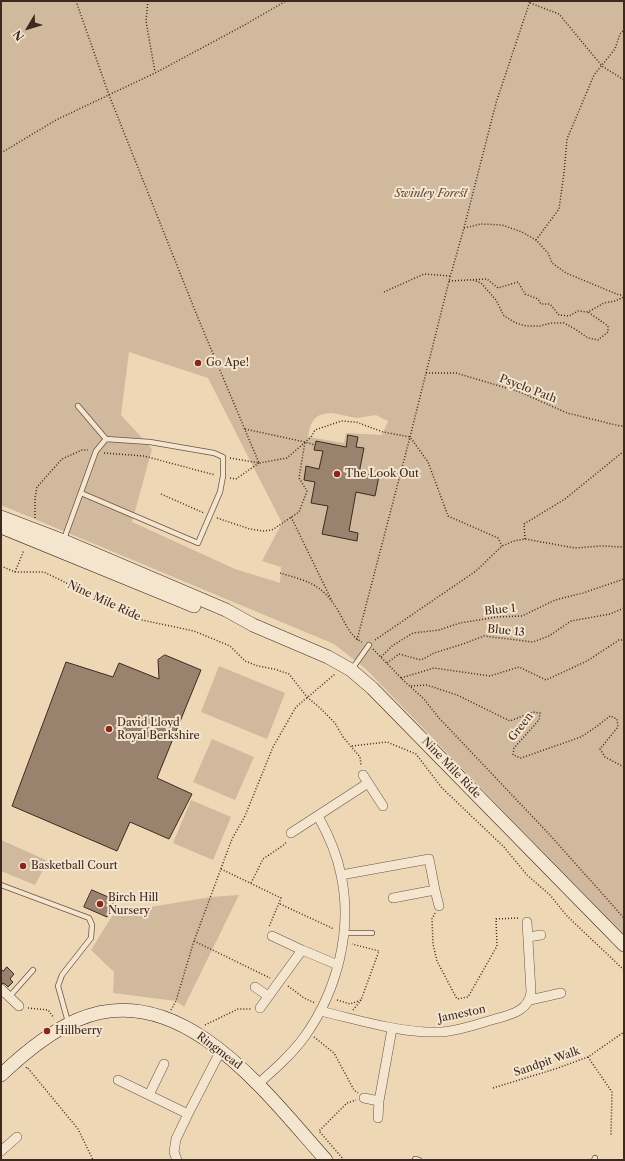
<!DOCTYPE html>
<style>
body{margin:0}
#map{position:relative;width:625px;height:1161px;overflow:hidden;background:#eed7b5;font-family:"Libre Caslon Text",serif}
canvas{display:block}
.frame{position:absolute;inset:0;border:2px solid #3e2921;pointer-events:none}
.north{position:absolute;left:8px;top:8px;width:40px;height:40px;-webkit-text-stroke:3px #f4e5cf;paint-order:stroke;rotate:232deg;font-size:11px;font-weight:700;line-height:16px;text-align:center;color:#3e2921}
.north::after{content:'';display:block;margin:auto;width:14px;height:18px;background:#3e2921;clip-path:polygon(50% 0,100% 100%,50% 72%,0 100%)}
</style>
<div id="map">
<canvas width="625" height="1161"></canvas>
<div class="frame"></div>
<div class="north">N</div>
</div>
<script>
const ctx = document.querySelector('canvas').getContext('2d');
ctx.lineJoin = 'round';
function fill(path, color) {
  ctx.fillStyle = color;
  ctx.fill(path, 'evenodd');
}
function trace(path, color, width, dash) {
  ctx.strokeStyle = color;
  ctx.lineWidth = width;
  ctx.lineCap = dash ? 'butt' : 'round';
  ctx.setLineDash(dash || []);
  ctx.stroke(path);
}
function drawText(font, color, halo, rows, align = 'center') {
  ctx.font = font + ' "Libre Caslon Text",serif';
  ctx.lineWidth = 4;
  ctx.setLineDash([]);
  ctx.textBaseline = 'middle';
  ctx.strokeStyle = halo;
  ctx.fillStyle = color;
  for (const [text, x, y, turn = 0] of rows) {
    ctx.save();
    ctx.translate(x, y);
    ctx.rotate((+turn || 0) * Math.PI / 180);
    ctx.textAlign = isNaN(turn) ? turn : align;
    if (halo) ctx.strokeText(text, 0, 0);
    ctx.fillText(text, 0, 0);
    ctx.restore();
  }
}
const green = new Path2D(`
 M1 1H624V936L366 669 334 644 1 505ZM129 352 208 378 282 523 262 561 281 567 280 583 235 569 132 522 152 449 121 415ZM332 413 357 418 376 415 388 421 382 435 346 433 344 443 308 437C311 420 314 414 332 413Z
 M219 666 285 693 267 739 201 712Z
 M212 739 254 757 235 800 193 782Z
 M191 800 231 817 213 860 173 843Z
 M1 840 48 861 35 885 1 871Z
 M239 895 184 1007 176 1001 113 993 114 972 91 950 114 913 211 897Z`);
const building = new Path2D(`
 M348 435 358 437 356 447 364 448 359 473 379 476 375 496 356 492 349 531 358 533 357 541 322 534 328 506 311 503 315 482 304 480 306 466 319 469 323 451 314 450 316 441 346 447Z
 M165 655 201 670 157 778 192 794 169 839 130 822 117 851 12 806 66 662 113 677 119 663 159 679 158 660Z
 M92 890 115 900 107 917 84 907Z
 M7 967 14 974 10 979 13 982 8 987 5 984 1 983V969L3 971Z`);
const path = new Path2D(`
 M76 1 109 95 198 318 259 463
 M148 1 146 21 155 72
 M530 3 559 14 602 66 624 80
 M1 153 56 120 155 73 239 28 286 1
 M464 228 481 224 502 225 522 232 536 240 548 253 552 263 566 273 619 295H624
 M536 240 559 209 564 173 567 139 594 75 615 49 620 34 624 30
 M473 280 481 283 496 300 504 316 516 323 526 326H540L551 323H564L575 329 588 338 598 340 608 332V326L588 312
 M449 281 487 279 498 288 518 282 525 294 538 299 541 304H550L559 315 569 316 578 311 588 312 604 303 615 301 624 297
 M384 292 424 274 450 276
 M426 373H456L520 392 567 413 620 426H624
 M245 429 305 442 315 445
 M104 453 144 456 215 475
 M230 458 259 463 287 458 311 437 315 430 341 421 356 422 383 432 410 437 428 462 448 516 498 538 502 546
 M230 478 236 479 259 463
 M161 494 204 513
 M291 517 332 601
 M35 518V498L37 487 62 459 82 450H88
 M217 518 250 529 263 531 272 530 299 512 307 491 299 478 305 442
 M525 539 524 524 565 499 624 451
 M1 566 15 572H44L142 620 194 631 230 646 245 661 258 666 274 669 289 674 307 697 320 708 335 723 343 737 360 757 361 765
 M15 572 24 550
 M280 573C290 576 309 581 317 587 323 591 329 597 333 603 342 614 348 636 362 642
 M357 640 410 437 449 281 464 228 496 103 530 1
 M375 640 476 571 502 546 514 541 525 539 575 548 601 546 624 547
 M373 649 405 682 424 699 439 718 549 834 624 918
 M381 657 392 646 413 633 439 630 460 623 497 617 522 616 555 600 583 593 624 579
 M387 663 399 654 421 660 434 653 463 644 484 636 533 642 549 636 571 621 610 614 624 608
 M401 678 434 668 490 676 519 667 546 680 587 661 619 640H624
 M411 686 427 685 457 695 510 721 533 712 540 713 539 720 514 748 513 755 521 758 581 737 596 727 610 716 617 719 618 727 600 749 605 757 624 767
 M352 746 387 742 416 754 442 788 504 847 527 875 550 895 567 916 624 970
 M221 869 281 898 269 927
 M251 883 263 859 285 844 286 842
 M280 904 334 929
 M435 913 432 919 433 944 437 961 457 999 468 997 497 946 496 919 519 918
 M194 941 270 978
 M288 986 304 998 315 1003
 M337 1000 350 1004 361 1000 379 951 352 944
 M28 1008 48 1010 54 1018
 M171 1010 176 1001 194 941 232 839 245 816 273 747 296 707 335 674
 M353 1010 361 1000
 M205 1025 238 1009H252
 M314 1037 334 1053 354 1090 358 1093
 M588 1057 612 1092 611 1135
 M26 1068 27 1067 78 1129 93 1160
 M493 1088 555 1069 588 1057 624 1032
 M344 1160 319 1131 347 1103 356 1100`);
const lane = new Path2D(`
 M78 406 106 439
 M64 539 96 451 106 439 150 442 214 453 223 457V476L220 492 198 543 81 493
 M352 669 369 645
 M1 885 89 918 92 925 91 938 62 975 58 986 68 1022
 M344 933H372
 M9 997 33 970
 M415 1159 419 1160
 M594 1160 595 1158`);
const street = new Path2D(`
 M363 775 383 806
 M291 833 368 783
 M341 875 429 859 435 890 439 906
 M393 898 435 890
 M272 936 302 950 338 965
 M528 937 541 935
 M255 987 268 996
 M1 989 19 1006
 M530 1000 561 993
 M260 1008 302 950
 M320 1011C355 1019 390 1030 426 1032 431 1032 436 1032 441 1032 459 1031 477 1024 495 1019 510 1015 529 1011 531 992L527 922
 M118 1080 188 1114
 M258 1084C275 1069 292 1054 305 1036 337 991 353 930 341 875 337 854 328 834 318 816
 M149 1095 164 1064
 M364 1098 379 1101
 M378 1118 379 1101 392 1029
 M1 1151 17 1137
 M177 1160 174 1152 176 1139 188 1114 221 1050`);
const secondary = new Path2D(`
 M1 517 64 541 226 610 253 625 328 657 351 670 372 688 624 945
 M1 527 194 606
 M1 1075C22 1055 50 1032 77 1020 180 975 267 1094 326 1160`);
const markers = [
 [198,363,4,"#8f2418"],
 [337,474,4,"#8f2418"],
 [109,729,4,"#8f2418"],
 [23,866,4,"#8f2418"],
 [100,904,4,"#8f2418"],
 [47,1031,4,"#8f2418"]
];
const parkNames = [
 ["Swinley Forest",431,194]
];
const poiNames = [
 ["Go Ape!",206,363],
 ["The Look Out",345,474],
 ["David Lloyd",117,723],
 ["Royal Berkshire",117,736],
 ["Basketball Court",31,866],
 ["Birch Hill",108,898],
 ["Nursery",108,911],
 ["Hillberry",55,1031]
];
const streetNames = [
 ["Psyclo Path",528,389,21],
 ["Nine Mile Ride",104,601,25],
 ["Blue 1",500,610,-6],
 ["Blue 13",506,631,6],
 ["Green",521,727,-52],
 ["Nine Mile Ride",451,768,46],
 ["Jameston",462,1014,-12],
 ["Ringmead",219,1051,37],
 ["Sandpit Walk",547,1062,-19]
];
fill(green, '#d0b99c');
fill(building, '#9a836e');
trace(building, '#3e2921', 1);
trace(lane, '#6a5446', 6);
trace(street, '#6a5446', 10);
trace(secondary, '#3e2921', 14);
trace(path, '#3e2921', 1.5, [1, 2]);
trace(lane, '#f4e5cf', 4.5);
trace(street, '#f4e5cf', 9);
trace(secondary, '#f4e5cf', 13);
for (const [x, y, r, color] of markers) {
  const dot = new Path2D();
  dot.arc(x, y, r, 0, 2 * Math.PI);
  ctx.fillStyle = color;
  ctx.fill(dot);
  trace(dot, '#f4e5cf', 1.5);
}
drawText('italic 11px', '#5b463a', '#f4e5cf', parkNames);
drawText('11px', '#3e2921', '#f4e5cf', poiNames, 'left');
drawText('11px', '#3e2921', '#f4e5cf', streetNames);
</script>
